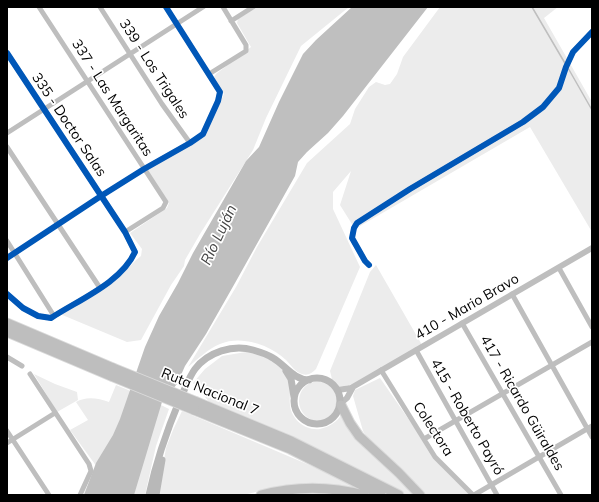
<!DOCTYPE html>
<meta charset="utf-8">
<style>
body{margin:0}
#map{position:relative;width:599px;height:502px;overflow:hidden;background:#fff;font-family:Mulish,sans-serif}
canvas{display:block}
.frame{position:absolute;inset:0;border:8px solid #000;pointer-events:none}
</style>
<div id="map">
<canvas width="599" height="502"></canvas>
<div class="frame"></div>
</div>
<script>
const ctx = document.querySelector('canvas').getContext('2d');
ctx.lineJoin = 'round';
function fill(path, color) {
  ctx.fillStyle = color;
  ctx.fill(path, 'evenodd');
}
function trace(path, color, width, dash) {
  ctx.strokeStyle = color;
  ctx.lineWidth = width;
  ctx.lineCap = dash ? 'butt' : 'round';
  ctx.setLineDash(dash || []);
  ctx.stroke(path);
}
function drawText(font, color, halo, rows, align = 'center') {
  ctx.font = font + ' Mulish,sans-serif';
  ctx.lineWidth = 3.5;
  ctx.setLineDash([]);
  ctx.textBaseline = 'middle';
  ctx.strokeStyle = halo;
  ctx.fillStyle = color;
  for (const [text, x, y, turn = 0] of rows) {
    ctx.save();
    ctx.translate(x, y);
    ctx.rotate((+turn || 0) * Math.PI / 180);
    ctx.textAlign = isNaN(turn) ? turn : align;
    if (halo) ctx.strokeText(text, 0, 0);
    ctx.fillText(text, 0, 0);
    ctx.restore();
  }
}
const green = new Path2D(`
 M257 7H349L301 46 266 118 253 150 200 234 185 260 184 266 171 285 141 340 127 342 60 314C81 301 104 289 123 273 129 268 134 261 141 256L142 249 130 233 167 208 169 203 147 170 191 145 209 127 224 94 214 77 216 74 251 47 237 23 238 19Z
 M440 7H558L544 18 592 102V232L530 127 355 229 340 205 351 171 333 192V209L360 267 316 369C312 373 308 376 302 374 295 372 291 365 286 360 270 345 242 335 220 344 208 349 198 359 188 367L236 287 257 247 307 163 350 124 355 109 369 87 376 82 385 85 390 84 397 74 403 57Z
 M376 265 422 345 354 384 339 387 332 379 330 371 370 272Z
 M246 352C257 354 270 356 279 365 283 369 289 379 290 384 291 390 289 398 290 405 291 419 305 431 320 429 329 427 337 422 342 414L417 495H405L357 469 211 404 193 383 205 369 222 356Z
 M34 374 55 384 77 392 78 400 57 412Z
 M380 378 441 466 471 495H425L370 442 363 431 353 396 355 390Z
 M299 401a20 20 0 1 1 40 0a20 20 0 1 1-40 0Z
 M116 385 138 394 90 495H83L97 467 70 430 88 420 76 402C86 396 98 398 109 402Z
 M159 404 169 409 156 446 145 495H117Z
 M182 411 321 470 365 491 273 488 243 495H158L166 448 173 430Z`);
const water = new Path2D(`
 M352 7H428L343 116 328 133 307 152 298 162 295 176 235 283 206 334 185 366 177 384 162 402 134 495H84L96 463 113 435 120 419 145 347 159 316 178 283 193 253 246 161 259 147 279 102 303 54 316 40Z`);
const stream = new Path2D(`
 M532 7 566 65
 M568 68 592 110`);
const minor = new Path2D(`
 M39 7 166 202 163 208 125 232
 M100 7 162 104 190 143
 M231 21 253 7
 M7 53 125 232 135 252C121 283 78 300 51 318L38 316 23 308 7 294
 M209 74 246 51V45L223 7
 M7 133 203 7
 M7 147 100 288
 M7 241 54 316
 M7 258 101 196 144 169 190 143 203 134 218 101 220 92 166 7
 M369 265 365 261 352 238 354 228 357 223 410 189 523 122 543 107 559 88 566 67 573 52 592 32
 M559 268 592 327
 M512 294 592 437
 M462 323 561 495
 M416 350 497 495
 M7 357 22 366
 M381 370 435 457 473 495
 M30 374 89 464 91 471 80 495
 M7 431 49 495
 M424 439 592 342
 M7 443 55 413
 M474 495 592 426`);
const tertiary = new Path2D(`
 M338 390 351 388 592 248
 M341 403 347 398 353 387`);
const secondary = new Path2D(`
 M286 371 291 379 294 397
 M294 401a23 23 0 1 1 46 0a23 23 0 1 1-46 0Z
 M149 495C156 462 167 430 180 399 185 389 189 377 195 369 208 352 233 344 253 350 260 352 267 354 273 358 285 365 294 380 309 380
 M156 495 162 460`);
const motorway = new Path2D(`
 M7 323 113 368
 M7 332 111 376
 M197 402 291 441 399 495
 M341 405 350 423 359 436 399 473 420 495
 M194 410 290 449 381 495
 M261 495C295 486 330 486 364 495`);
const motorwayBridge = new Path2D(`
 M113 368 197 402
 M111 376 194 410`);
const cycleway = new Path2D(`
 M7 53 125 232 135 252C121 283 78 300 51 318L38 316 23 308 7 294
 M7 258 101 196 144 169 190 143 203 134 218 101 220 92 166 7
 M369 265 365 261 352 238 354 228 357 223 410 189 523 122 543 107 559 88 566 67 573 52 592 32`);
const streetNames = [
 ["339 - Los Trigales",154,69,57],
 ["337 - Las Margaritas",112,98,57],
 ["335 - Doctor Salas",69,125,56],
 ["410 - Mario Bravo",467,307,-30],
 ["Ruta Nacional 7",210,392,22],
 ["417 - Ricardo Güiraldes",522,403,60],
 ["415 - Roberto Payró",467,417,60],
 ["Colectora",433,429,57]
];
const waterNames = [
 ["Río Luján",219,235,-65]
];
fill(green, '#ececec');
fill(water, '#bfbfbf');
trace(stream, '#bfbfbf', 1.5);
trace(motorway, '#dbdbdb', 11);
trace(minor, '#bebebe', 5);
trace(tertiary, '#bebebe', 6);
trace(secondary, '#b8b8b8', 7);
trace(motorway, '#bebebe', 9);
trace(motorwayBridge, '#dbdbdb', 11, []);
trace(motorwayBridge, '#bebebe', 9);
trace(cycleway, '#0057b8', 6);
drawText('14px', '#000', '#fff', streetNames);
drawText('italic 15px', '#444', '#fff', waterNames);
</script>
